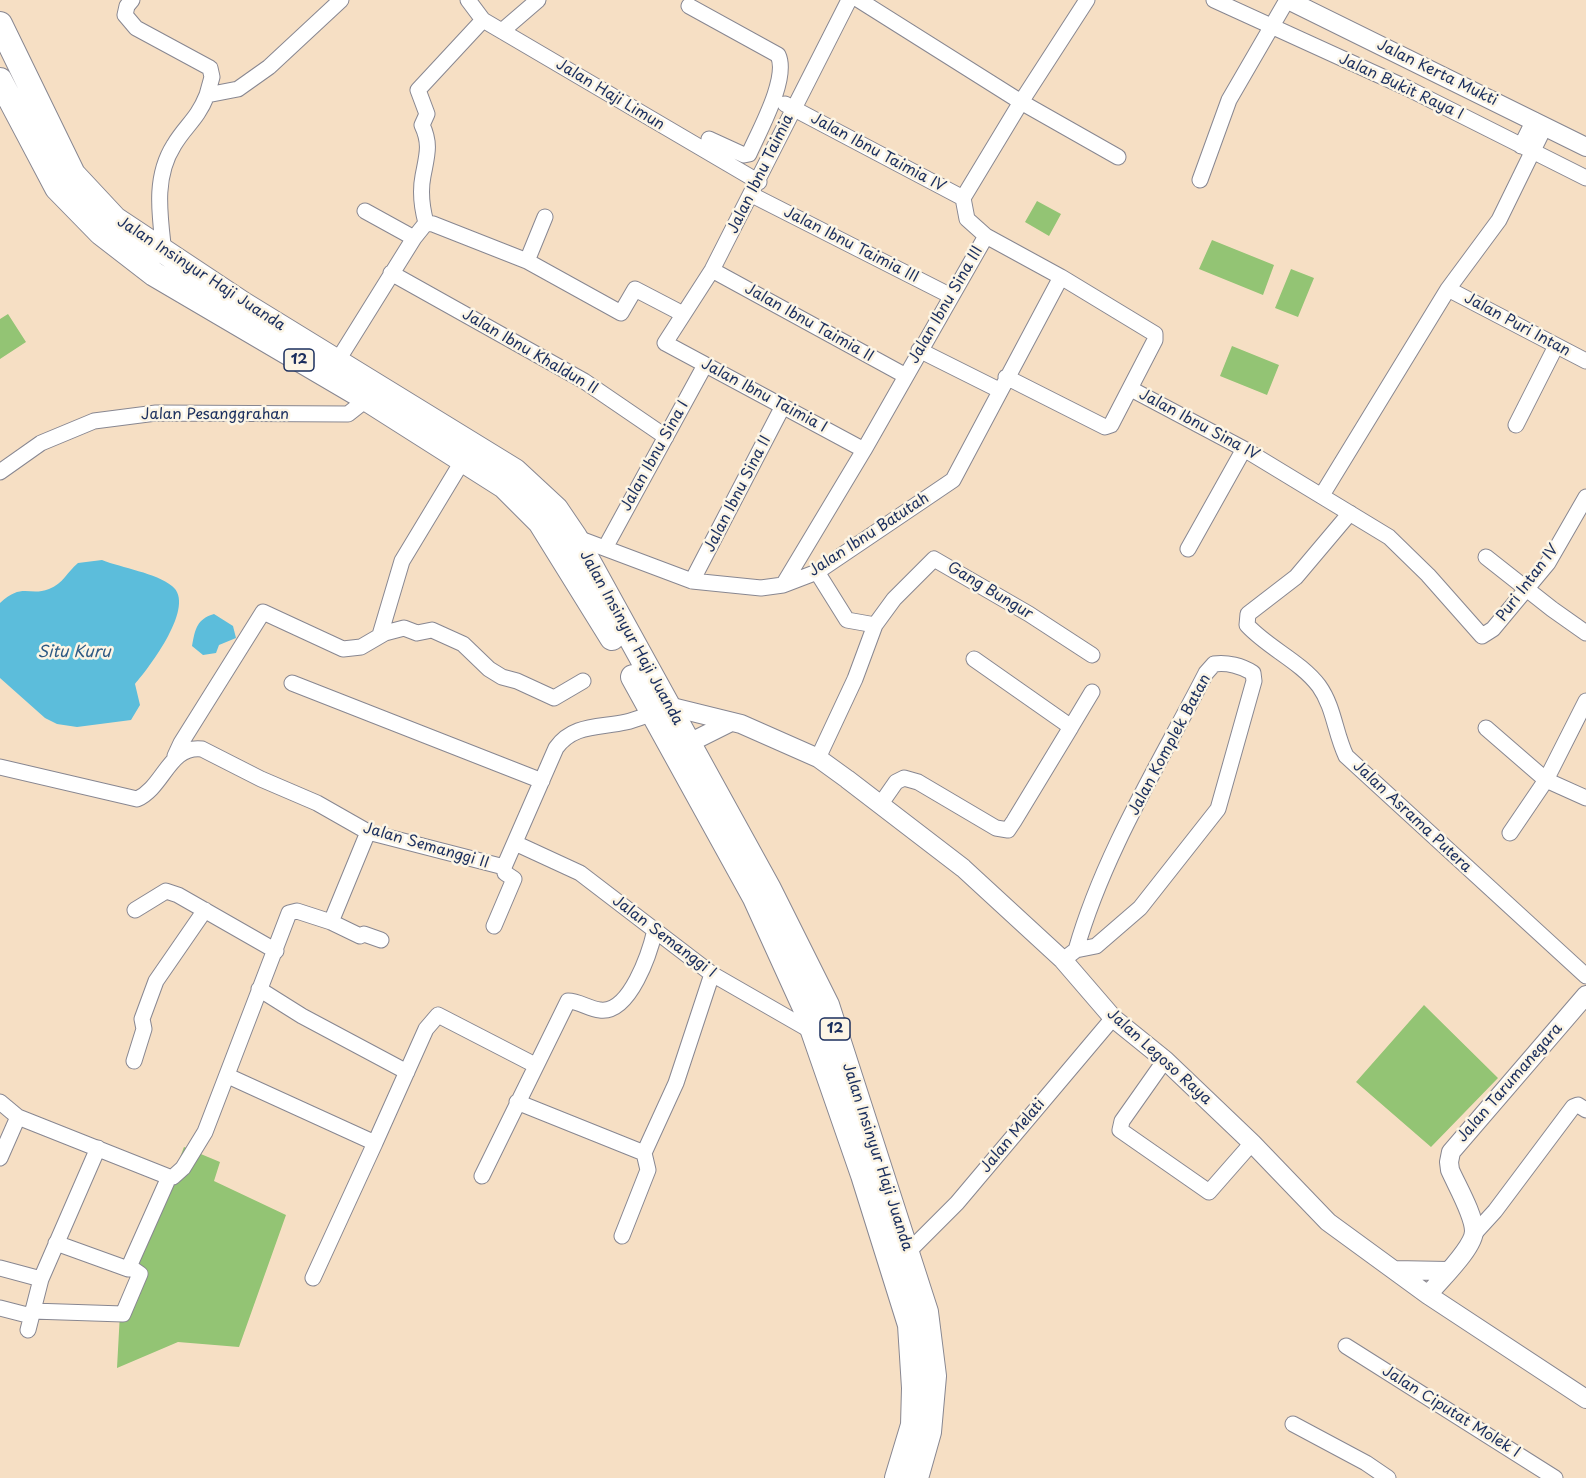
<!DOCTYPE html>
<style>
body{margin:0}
canvas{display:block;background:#f6dfc4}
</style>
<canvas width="1586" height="1478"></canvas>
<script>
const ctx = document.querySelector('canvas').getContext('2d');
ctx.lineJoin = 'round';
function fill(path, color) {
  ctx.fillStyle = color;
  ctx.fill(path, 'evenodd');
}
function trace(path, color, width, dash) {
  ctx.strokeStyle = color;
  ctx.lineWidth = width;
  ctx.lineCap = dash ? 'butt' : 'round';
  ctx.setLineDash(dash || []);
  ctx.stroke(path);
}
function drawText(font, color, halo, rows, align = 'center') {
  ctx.font = font + ' "Playpen Sans",sans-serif';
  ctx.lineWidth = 5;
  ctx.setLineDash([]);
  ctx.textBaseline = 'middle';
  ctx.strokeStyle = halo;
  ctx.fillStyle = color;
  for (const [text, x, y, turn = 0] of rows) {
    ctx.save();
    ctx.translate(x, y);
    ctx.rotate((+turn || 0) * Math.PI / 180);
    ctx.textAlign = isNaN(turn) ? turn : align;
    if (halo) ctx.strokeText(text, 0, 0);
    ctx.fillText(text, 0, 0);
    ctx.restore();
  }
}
const green = new Path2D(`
 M1037 201 1061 214 1049 236 1025 222Z
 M1212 240 1274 265 1263 295 1199 269Z
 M1291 269 1314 278 1298 317 1275 308Z
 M8 314 26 342 0 359V319Z
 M1232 346 1279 365 1267 395 1220 376Z
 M1424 1005 1498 1078 1431 1147 1356 1082Z
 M184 1147 220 1162 214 1181 286 1215 239 1347 178 1342 117 1368 120 1313Z`);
const water = new Path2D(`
 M102 560C122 568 156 573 172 586 197 605 149 668 135 684L140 705 131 720 77 727 57 724 45 718 0 678V603C23 582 29 597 49 589 63 584 67 572 78 563Z
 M214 614 233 626 236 638 219 645 216 653 203 655 192 646C195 629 197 619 214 614Z`);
const minor = new Path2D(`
 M132 0 127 6 125 15 136 28 210 68 212 77 207 95
 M468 0 483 20 759 182
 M849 0 712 270 665 343 864 450
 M859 0 1021 102 1118 157
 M1214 0 1407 88 1586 178
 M689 6 778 55C789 78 759 131 749 154L744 155 709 139
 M502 31 538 0
 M785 104 963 198
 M1521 146 1534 120
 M1200 180 1229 100 1287 0
 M752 195 951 296
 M365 211 414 238
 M426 223C422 208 420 191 423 176 427 155 431 144 422 125L427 114 418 90 483 20
 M164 253C160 216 153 178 174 145 186 125 197 120 207 95L238 89 269 67 341 0
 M527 261 545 217
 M712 270 906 376
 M391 273 584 381 666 437
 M1448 289 1586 361
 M919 350 999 390
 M338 360 414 238 426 223 433 224 527 261 621 313 635 289 683 314
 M1006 377 1105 427 1111 425 1155 340V334L1061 277
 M1131 389 1244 449 1389 537 1428 575 1482 636 1493 629 1548 563 1586 497
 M1516 425 1556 346
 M0 472 41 443 94 421 156 413 348 414 367 399
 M1322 495 1448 289 1499 220 1545 126
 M1350 513 1296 577 1248 614 1247 625C1268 648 1300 661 1319 686 1334 707 1335 733 1346 756L1586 976
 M575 537 692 581 761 588 783 585 817 572 953 480 1061 277 986 236 967 219 963 198 1021 102 1087 0
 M605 548 705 365
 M1188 549 1244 449
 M1486 557 1552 609 1586 633
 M817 572 847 620 875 625
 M692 581 783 406
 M783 585 864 450 986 236
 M380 635 402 561 463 460
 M292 683 542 781
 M1071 727 1092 692
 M1486 728 1546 780 1586 798
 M175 756 181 743 263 612 343 649 361 647 385 633 404 628 417 633 432 630 463 644 489 669 502 677 517 681 554 698 583 681
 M818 758 855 679 875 625 894 599 934 559 1029 614 1092 655
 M0 767 137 799C164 787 169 745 202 749L261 779 317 803 368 832 504 867 556 748C573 724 599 728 626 722 635 720 644 716 653 713
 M880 805 896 782 904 778 918 782 996 828 1008 830 1014 821 1071 727 974 659
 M1510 833 1546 780 1586 701
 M515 843 580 873 712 974 813 1032
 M135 910 166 891 178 895 276 951
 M331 922 360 936 364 934 381 940
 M494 926 514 879 505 873 504 867
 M1063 960 1076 950 1096 946 1140 908 1218 809 1254 681 1253 673C1242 666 1227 662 1214 664L1206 673C1160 763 1104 852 1076 950
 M259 989 302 1016 407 1072
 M1165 1060 1122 1121 1120 1130 1209 1192 1252 1143
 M134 1061 144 1029 142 1019 156 981 205 910
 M228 1076 375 1143 313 1278
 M0 1102 18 1117 169 1177
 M517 1102 644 1153
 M375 1143 426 1029 438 1015 535 1065
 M0 1158 18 1117
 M482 1176 568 1001C579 1001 589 1009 600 1010 630 1014 650 952 655 930
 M169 1177H173L183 1168 205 1132 289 913 297 911 331 922 368 832
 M1474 1234 1495 1211 1573 1107 1578 1105 1586 1110
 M622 1236 648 1170 644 1153 676 1083 712 974
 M56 1243 128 1269 169 1177
 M909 1251 957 1203 1113 1018
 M0 1268 41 1279
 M0 1308 31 1316
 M32 1311 123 1314 140 1274 130 1267
 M28 1330 41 1279 98 1148
 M1346 1346 1555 1478
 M1293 1424 1366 1463 1388 1478`);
const tertiary = new Path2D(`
 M1288 0 1586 147
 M668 706 741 724 818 758 847 779 963 868 1063 960 1113 1018 1165 1060 1252 1143 1328 1222 1428 1295 1586 1399
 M689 743 731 722
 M1394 1270 1448 1271
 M1428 1295C1439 1281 1474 1248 1474 1231 1474 1215 1457 1186 1450 1170L1449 1162 1451 1152 1586 995`);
const trunk = new Path2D(`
 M0 24 73 174 115 219 243 304 515 471 556 509 575 537 769 889 827 1005 926 1312 934 1376 929 1432 916 1478
 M0 80 57 188 101 233 154 274 367 399 504 486 540 522 612 638
 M633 677 755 898 805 1008 863 1175 910 1325 914 1388 913 1425 897 1478`);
const shields = [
 [299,360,30],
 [835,1029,30]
];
const shieldNames = [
 ["12",299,360],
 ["12",835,1029]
];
const streetNames = [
 ["Jalan Kerta Mukti",1437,73,26],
 ["Jalan Bukit Raya I",1401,87,25],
 ["Jalan Haji Limun",610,95,31],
 ["Jalan Ibnu Taimia IV",878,153,28],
 ["Jalan Ibnu Taimia",761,174,-64],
 ["Jalan Ibnu Taimia III",851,245,27],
 ["Jalan Insinyur Haji Juanda",201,274,33],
 ["Jalan Ibnu Sina III",946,305,-60],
 ["Jalan Ibnu Taimia II",809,323,29],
 ["Jalan Puri Intan",1517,325,28],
 ["Jalan Ibnu Khaldun II",530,352,30],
 ["Jalan Ibnu Taimia I",764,396,28],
 ["Jalan Pesanggrahan",215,415],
 ["Jalan Ibnu Sina IV",1199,425,28],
 ["Jalan Ibnu Sina I",655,456,-61],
 ["Jalan Ibnu Sina II",738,494,-63],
 ["Jalan Ibnu Batutah",869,535,-33],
 ["Puri Intan IV",1528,583,-53],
 ["Gang Bungur",990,591,31],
 ["Jalan Insinyur Haji Juanda",631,638,61],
 ["Jalan Komplek Batan",1170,745,-62],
 ["Jalan Asrama Putera",1412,817,43],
 ["Jalan Semanggi II",426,846,16],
 ["Jalan Semanggi I",664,937,37],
 ["Jalan Legoso Raya",1159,1057,42],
 ["Jalan Tarumanegara",1510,1083,-49],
 ["Jalan Melati",1013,1136,-50],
 ["Jalan Insinyur Haji Juanda",877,1157,72],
 ["Jalan Ciputat Molek I",1451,1412,32]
];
const waterNames = [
 ["Situ Kuru",74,653]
];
fill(green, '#93c474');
fill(water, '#5cbddb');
trace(minor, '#888791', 17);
trace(tertiary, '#888791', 20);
trace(trunk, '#888791', 26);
trace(minor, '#fff', 15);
trace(tertiary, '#fff', 18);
trace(trunk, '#fff', 24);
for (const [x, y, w] of shields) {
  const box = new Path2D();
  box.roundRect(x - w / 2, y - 11, w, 22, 4.5);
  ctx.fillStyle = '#fcf5e5';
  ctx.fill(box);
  trace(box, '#1b2f5e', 1.5);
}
drawText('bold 14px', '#1b2f5e', null, shieldNames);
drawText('15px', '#1b2f5e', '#fcf5e5', streetNames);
drawText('italic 16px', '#2e5a84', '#fcf5e5', waterNames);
</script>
